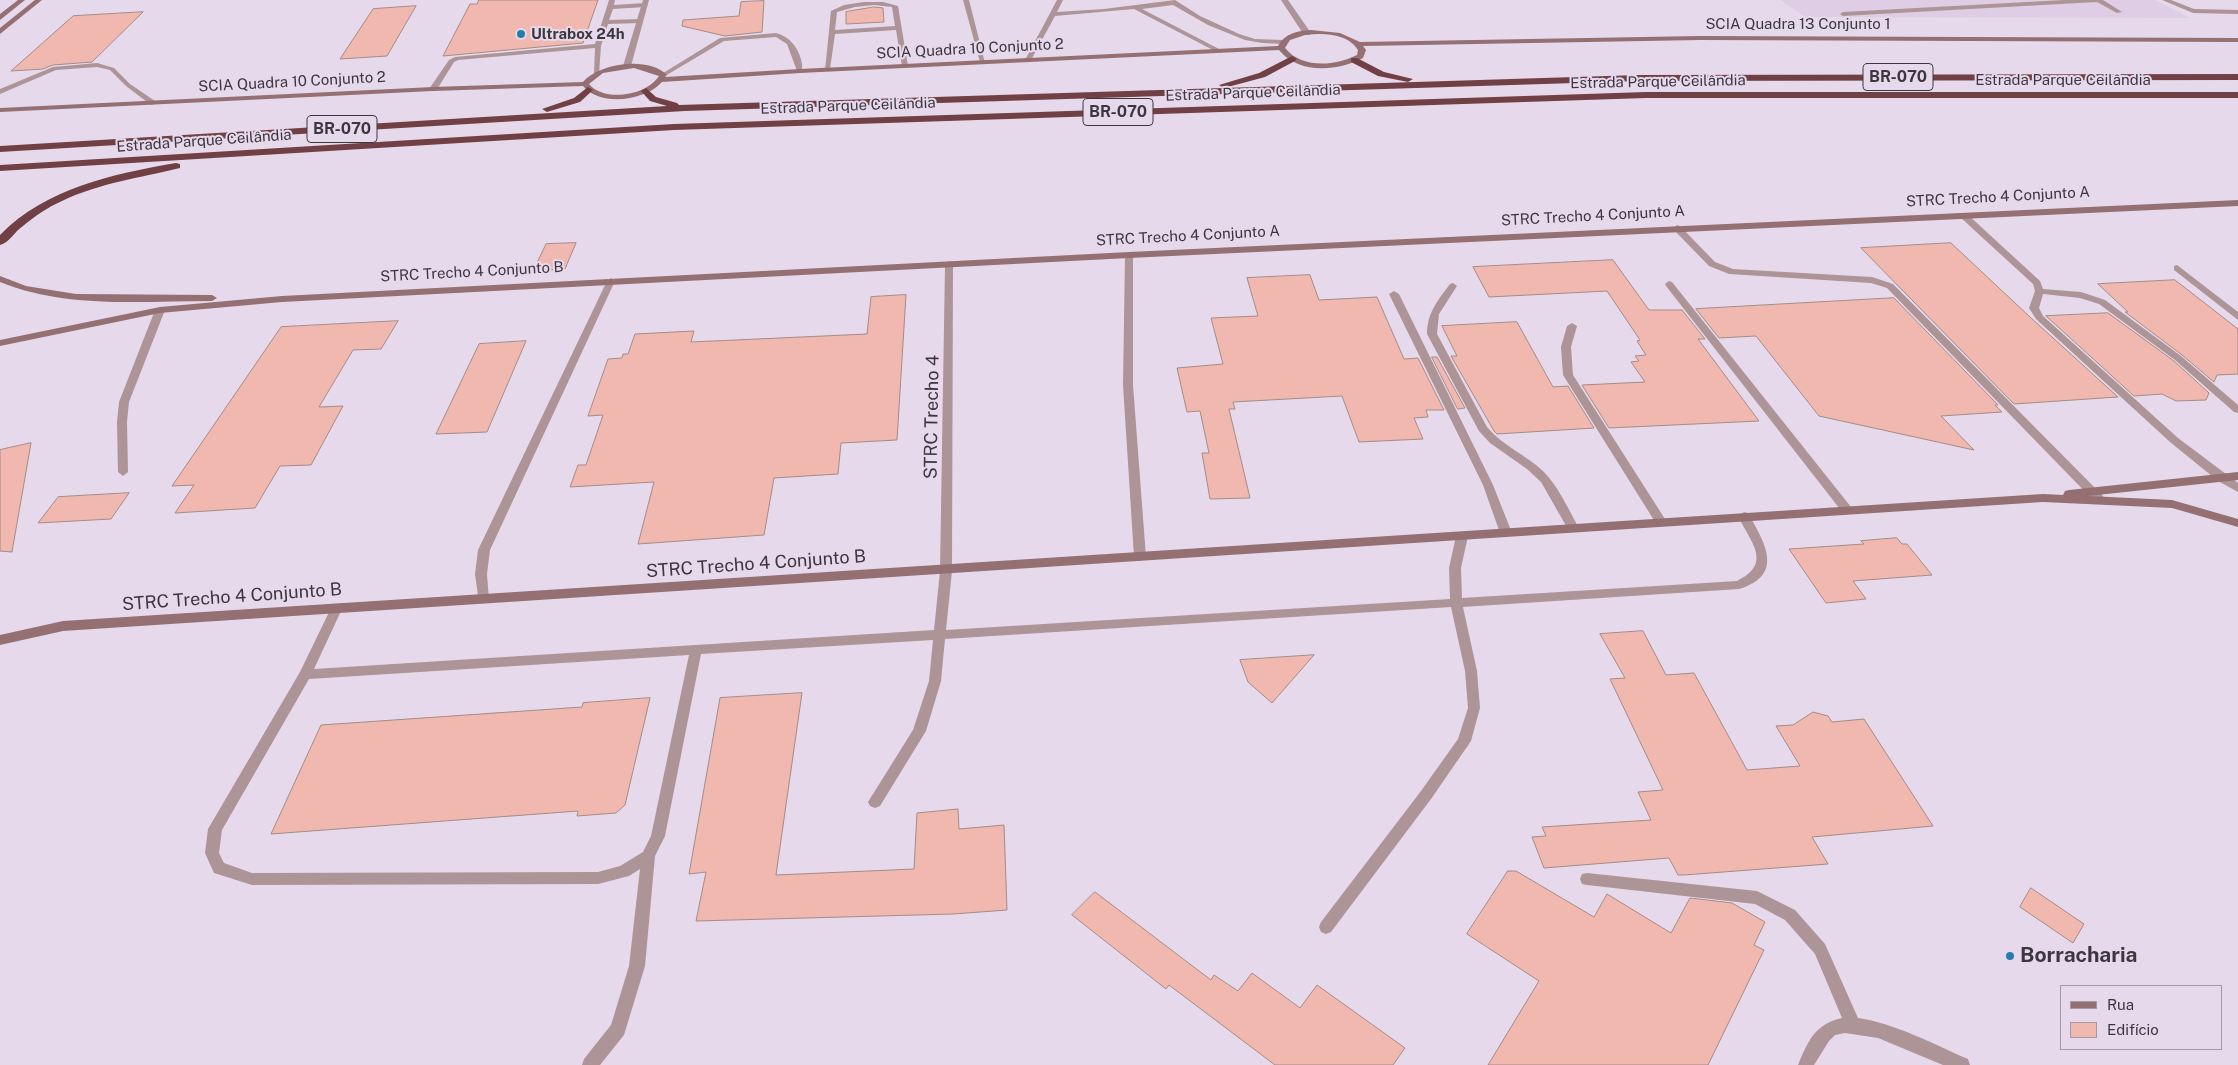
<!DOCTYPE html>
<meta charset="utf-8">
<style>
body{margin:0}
#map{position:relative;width:2238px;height:1065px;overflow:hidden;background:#e7d9ec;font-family:"Public Sans",sans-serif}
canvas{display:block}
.legend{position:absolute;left:2060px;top:985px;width:162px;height:65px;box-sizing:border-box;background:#e7d9ec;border:1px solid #a398a6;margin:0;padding:6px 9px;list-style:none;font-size:15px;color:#3c363e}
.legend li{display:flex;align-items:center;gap:10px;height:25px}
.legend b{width:25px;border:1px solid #a398a6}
</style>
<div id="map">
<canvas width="2238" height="1065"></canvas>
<ul class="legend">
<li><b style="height:6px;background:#947073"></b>Rua</li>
<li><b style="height:14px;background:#f0b8ae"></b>Edifício</li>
</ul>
</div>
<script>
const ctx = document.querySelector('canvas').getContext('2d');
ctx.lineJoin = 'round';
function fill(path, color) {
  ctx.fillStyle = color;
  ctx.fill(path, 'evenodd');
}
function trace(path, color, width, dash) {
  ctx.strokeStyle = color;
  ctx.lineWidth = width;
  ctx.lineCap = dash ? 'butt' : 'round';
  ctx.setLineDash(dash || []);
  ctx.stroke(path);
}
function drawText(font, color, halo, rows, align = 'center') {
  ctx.font = font + ' "Public Sans",sans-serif';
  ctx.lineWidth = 4;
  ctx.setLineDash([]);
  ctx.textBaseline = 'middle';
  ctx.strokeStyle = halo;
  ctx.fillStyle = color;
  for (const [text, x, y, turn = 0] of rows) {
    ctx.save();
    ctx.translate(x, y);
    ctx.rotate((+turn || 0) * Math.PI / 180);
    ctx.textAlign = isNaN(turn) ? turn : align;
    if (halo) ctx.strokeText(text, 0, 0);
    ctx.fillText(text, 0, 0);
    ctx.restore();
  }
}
const built = new Path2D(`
 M1781 0H2155L2190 18 1805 17Z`);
const building = new Path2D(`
 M479 0H598L583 43 443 56 470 4H477Z
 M764 1 762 32 725 36 682 26 683 20 739 16 741 2Z
 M416 6 387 56 340 59 373 9Z
 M874 7 883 8 884 22 846 24V12Z
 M143 12 92 62 53 65 43 69 11 71 73 16Z
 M576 243 565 269 533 271 546 244Z
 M1951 243 2030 317 2118 397 2014 404 1861 248Z
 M1613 260 1649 310H1682L1705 339H1698L1759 421 1609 428 1582 385 1645 382 1631 362 1639 361 1635 356 1646 355 1637 341 1640 340 1607 291 1489 297 1473 267Z
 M1310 275 1319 300 1377 297 1404 359 1418 358 1444 410H1426L1428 417 1414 418 1423 439 1359 442 1342 396 1233 402 1235 409H1229L1250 498 1210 499 1202 453H1209L1200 411 1187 412 1177 368 1223 364 1211 318 1258 316 1247 278Z
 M2175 280 2238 329V374L2217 375 2214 382 2182 355 2125 312H2128L2098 284Z
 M906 295 897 440 841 443 838 474 774 478 764 535 638 544 654 482 570 487 578 465H586L603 415 588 416 608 359 622 358 623 354H628L635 334 694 331 691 342 867 334 871 297Z
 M1894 298 1998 405H1995L2002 412 1941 416 1974 450 1819 416 1756 336 1719 338 1696 309Z
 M2108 313 2174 361 2209 393 2206 400 2176 401 2162 394 2134 396 2046 316Z
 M398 321 381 349 353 350 319 407 343 406 311 465 280 466 255 508 175 513 194 485 172 486 281 327Z
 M1517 322 1553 387 1568 386 1594 428 1497 434 1494 431 1451 356H1457L1442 326Z
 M526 341 487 432 436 434 479 344Z
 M1432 357H1437L1465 408 1458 409Z
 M31 443 12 552 0 551V450Z
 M129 493 111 519 38 523 58 497Z
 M1897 538 1902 544H1907L1932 575 1853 581 1866 599 1826 603 1789 549 1864 544 1861 541Z
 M1643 631 1666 675 1694 673 1747 770 1800 766 1776 726 1793 725 1813 712 1828 716 1832 722 1864 719 1933 826 1812 837 1828 864 1684 875H1678L1669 858 1544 868 1532 837 1546 836 1542 827 1651 820 1638 792 1663 790 1610 679 1625 678 1600 634Z
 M1314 655 1272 703 1248 682 1240 660Z
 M802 693 776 875 914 869 917 813 958 809 959 829 1004 825 1007 910 953 914 696 921 706 872 689 874 720 698Z
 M650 698 625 805 616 813 577 816 578 811 271 834 321 725 582 707 583 703Z
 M1508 871H1516L1594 917 1607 894 1671 933 1690 898 1732 903 1765 922 1754 945 1764 950 1708 1065H1488L1539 981 1467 934Z
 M2031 888 2084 924 2073 943 2020 907Z
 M1095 892 1211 980 1214 975 1238 991 1252 973 1300 1008 1317 985 1405 1048 1393 1065H1275L1169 985 1166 989 1072 915Z`);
const lane = new Path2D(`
 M609 0H615L614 5 645 3 648 5 645 7 613 9 609 20 640 19 643 21 640 23 608 24 601 46 599 74 594 73 595 48 458 60 454 62 436 91 429 89 449 60 455 57 595 44Z
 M963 0H969L985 63 980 62Z
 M1057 0H1063L1057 12 1104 9 1175 0 1200 16 1239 34 1255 39 1283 40 1286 42 1283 44 1262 43 1245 40 1208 25 1173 5 1142 9 1219 49V51H1215L1134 9 1055 16 1031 60 1026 61 1025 60Z
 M2064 0H2103L2122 12 2117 13 2097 2 1843 16 1840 14 1843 12Z
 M2162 0H2171L2194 9 2238 10V14L2193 13Z
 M864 2H883L898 6 908 66 905 68 902 66 896 30 835 34 830 69 825 70 831 11 844 5ZM874 5 892 7 895 26 835 30 837 12 855 7Z
 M776 33C793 37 804 56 802 72L797 71 787 44 776 37 724 41 665 76 660 75 720 38Z
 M97 63 114 68 130 84 158 103 151 105 126 86 110 70 97 67 56 70 0 94V89L53 67Z
 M1960 213H1966L2040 281 2043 289 2081 292 2105 300 2181 356 2238 405V413L2234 412 2175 360 2099 304 2080 298 2043 294 2039 308 2043 316 2178 438 2238 483V492L2218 481 2170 442 2036 319 2029 308 2035 291 2033 284 1960 217Z
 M1677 225 1680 226 1715 262 1733 269 1872 277 1893 284 2103 496 2104 499 2103 502H2095L1887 288 1871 283 1729 274 1709 266 1674 230 1673 228Z
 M1129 252 1133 255V385L1146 557 1140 561 1134 557 1123 385 1125 255Z
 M949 261 953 264 952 571 946 630 1450 599 1449 568 1456 536 1462 532 1468 536 1461 568 1462 598 1737 581C1773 563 1751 543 1738 516L1744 512 1748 513C1765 543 1785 575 1739 589L1463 607 1477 671 1480 708 1471 741 1431 799 1331 932 1326 934 1321 932 1319 927 1321 922 1421 791 1458 739 1468 708 1465 671 1451 607 945 639 941 681 926 731 880 806 875 808 870 806 868 802 913 730 929 681 933 640 701 654 665 836 655 856 645 966 624 1035 600 1065H582L584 1059 611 1025 629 966 640 869 629 876 598 884 252 885 214 873 205 853 208 829 300 672 332 606H340L342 609 314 669 934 630 940 571 945 264ZM689 655 651 836 643 852 620 866 598 872 252 873 224 863 219 853 222 830 309 679Z
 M2177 265 2238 312V320L2174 270V266Z
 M611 278 615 281 490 550 487 574 489 600 487 603H479L475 574 478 550 607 281Z
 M1669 281 1672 282 1851 507 1853 510 1851 513H1843L1666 286 1665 284Z
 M1453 283 1457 286 1439 314 1437 334 1487 427C1503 446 1526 455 1543 471 1559 487 1568 509 1579 528L1577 531H1569L1541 482 1527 469 1490 443 1479 431 1427 334C1427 313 1438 300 1450 284Z
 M1394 291 1399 294 1493 485 1512 533 1510 536H1502L1500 533 1483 485 1389 294Z
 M160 307 165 310 129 402 127 422 128 472 123 476 118 472 117 422 119 402 155 310Z
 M1572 323 1577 326 1571 347 1573 375 1665 519 1667 522 1665 525H1657L1563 375 1561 347 1567 326Z
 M1587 873 1757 891 1795 910 1825 944 1858 1018C1897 1024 1933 1044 1968 1059L1970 1065H1943L1878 1038 1845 1033 1835 1035 1829 1041 1814 1065H1798C1808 1041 1815 1024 1842 1018L1815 954 1785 920 1755 904 1587 885 1582 884 1580 879 1582 874Z`);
const street = new Path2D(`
 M643 0H649L631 66 627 68 623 66Z
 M1281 0H1288L1311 33 1310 35H1304Z`);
const secondary = new Path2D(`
 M18 0H25L0 20V14Z
 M35 0H42L0 34V28Z
 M1311 30 1340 33 1360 42 1700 36 2238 38V42L1700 40 1363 46 1366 50 1363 58C1338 71 1299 75 1279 50L800 73 662 82C645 101 600 107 583 86L433 91 0 112V108L433 87 583 82C599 63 649 56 667 75L665 77 800 69 1278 46C1285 33 1298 31 1311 30ZM1305 35C1323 33 1347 33 1358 50L1357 55C1335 66 1302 69 1285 48L1290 40ZM634 68 659 76C647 95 605 103 589 84L603 73Z
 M2238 200V206L1129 258 282 302 160 313 0 346V340L160 307 282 296 1129 252Z
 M0 276 26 286 76 294 212 295 217 298 212 301C141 301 67 309 0 282Z
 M2238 472V480L2088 496 2172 500 2238 519V527L2172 508 2043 502 63 631 0 645V635L63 621 2043 494 2063 495 2065 491 2069 490Z`);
const highway = new Path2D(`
 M1292 56 1297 59 1295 61 1265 77 1224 88 1219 85 1259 73Z
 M1351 58H1357L1384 72 1413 79 1408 82 1378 76 1351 62Z
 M2238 74V80L1639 81 685 111 0 152V146L667 106 650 101 641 91 646 88 656 97 677 103 679 105 1639 75Z
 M588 87 593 90 580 102 547 112 542 109 574 98Z
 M1646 92H2238V98H1646L674 130 0 171V165L674 124Z
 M176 163 180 164V168C140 178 99 183 62 201 48 207 35 216 23 226 15 231 9 243 0 245V235C46 188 113 174 176 163Z`);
const markers = [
 [521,34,5,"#277cac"],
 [2010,956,5,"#277cac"]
];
const farStreetnames = [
 ["SCIA Quadra 13 Conjunto 1",1798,24],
 ["SCIA Quadra 10 Conjunto 2",970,49,-3],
 ["Estrada Parque Ceilândia",2063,80],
 ["SCIA Quadra 10 Conjunto 2",292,82,-3],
 ["Estrada Parque Ceilândia",1658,82,-1],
 ["Estrada Parque Ceilândia",1253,93,-2],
 ["Estrada Parque Ceilândia",848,106,-2],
 ["Estrada Parque Ceilândia",204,141,-4],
 ["STRC Trecho 4 Conjunto A",1998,197,-3],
 ["STRC Trecho 4 Conjunto A",1593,216,-3],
 ["STRC Trecho 4 Conjunto A",1188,236,-3],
 ["STRC Trecho 4 Conjunto B",472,272,-3]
];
const farPoinames = [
 ["Ultrabox 24h",531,34]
];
const shields = [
 [1898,77,70],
 [1118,112,70],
 [342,129,70]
];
const shieldNames = [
 ["BR-070",1898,77],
 ["BR-070",1118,112],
 ["BR-070",342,129]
];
const streetNames = [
 ["STRC Trecho 4",932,417,-89],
 ["STRC Trecho 4 Conjunto B",756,564,-4],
 ["STRC Trecho 4 Conjunto B",232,597,-4]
];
const nearPoinames = [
 ["Borracharia",2020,956]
];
fill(built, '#dfcce5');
fill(building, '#f0b8ae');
trace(building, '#a38b87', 1);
fill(lane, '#ad9496');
fill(street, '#ad9496');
fill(secondary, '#947073');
fill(highway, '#704045');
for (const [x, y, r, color] of markers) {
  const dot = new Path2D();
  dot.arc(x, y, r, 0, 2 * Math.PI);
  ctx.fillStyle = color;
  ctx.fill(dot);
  trace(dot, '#e7d9ec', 2);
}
drawText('15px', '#3c363e', '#e7d9ec', farStreetnames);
drawText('bold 15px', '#3c363e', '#e7d9ec', farPoinames, 'left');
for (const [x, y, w] of shields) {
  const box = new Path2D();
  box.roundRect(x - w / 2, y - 13.5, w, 27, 4);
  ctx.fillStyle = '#e7d9ec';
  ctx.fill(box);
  trace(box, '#3c363e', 1);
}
drawText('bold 16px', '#3c363e', null, shieldNames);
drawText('18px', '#3c363e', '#e7d9ec', streetNames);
drawText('bold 21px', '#3c363e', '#e7d9ec', nearPoinames, 'left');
</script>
